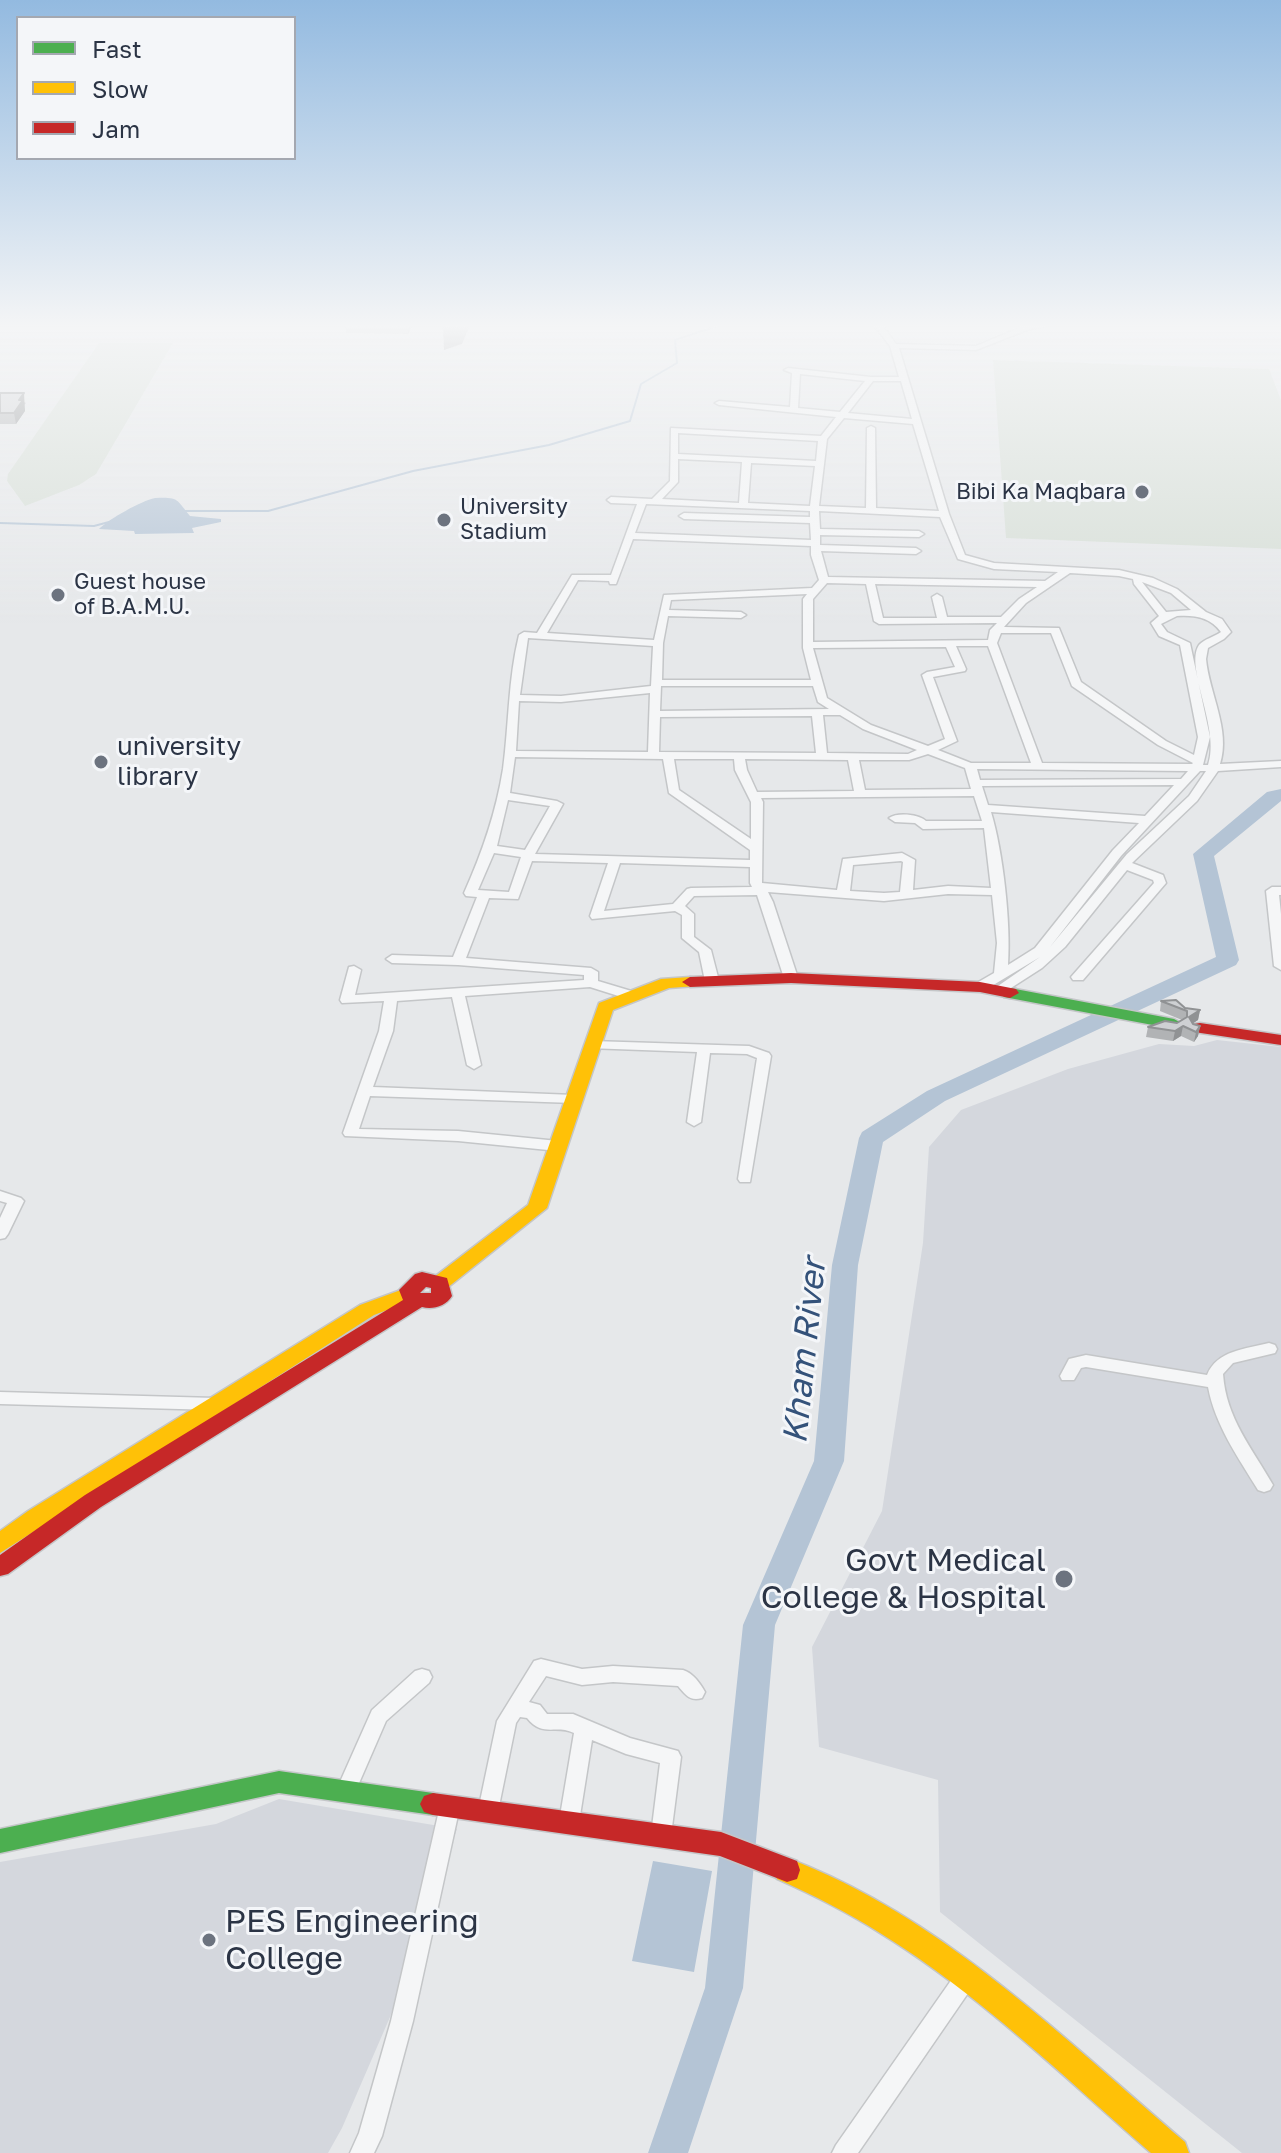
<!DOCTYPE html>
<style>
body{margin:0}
#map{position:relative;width:1281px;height:2153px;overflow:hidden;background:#e6e8ea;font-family:"Golos Text",sans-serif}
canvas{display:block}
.legend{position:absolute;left:16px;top:16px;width:280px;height:144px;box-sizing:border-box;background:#f4f6f9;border:2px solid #a4a8b1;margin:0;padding:10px 14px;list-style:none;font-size:24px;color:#2b3445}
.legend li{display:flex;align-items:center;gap:16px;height:40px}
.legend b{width:40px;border:2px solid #a4a8b1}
</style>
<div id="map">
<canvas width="1281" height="2153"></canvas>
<ul class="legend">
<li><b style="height:10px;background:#4caf50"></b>Fast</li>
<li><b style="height:10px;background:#ffc107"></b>Slow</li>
<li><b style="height:10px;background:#c62828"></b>Jam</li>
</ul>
</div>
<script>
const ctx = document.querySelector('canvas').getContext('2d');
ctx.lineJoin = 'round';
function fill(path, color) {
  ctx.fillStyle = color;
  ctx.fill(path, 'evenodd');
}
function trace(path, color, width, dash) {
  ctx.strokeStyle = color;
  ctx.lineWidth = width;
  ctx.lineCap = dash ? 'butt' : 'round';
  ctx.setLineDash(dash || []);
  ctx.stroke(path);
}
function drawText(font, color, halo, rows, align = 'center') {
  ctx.font = font + ' "Golos Text",sans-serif';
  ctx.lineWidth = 6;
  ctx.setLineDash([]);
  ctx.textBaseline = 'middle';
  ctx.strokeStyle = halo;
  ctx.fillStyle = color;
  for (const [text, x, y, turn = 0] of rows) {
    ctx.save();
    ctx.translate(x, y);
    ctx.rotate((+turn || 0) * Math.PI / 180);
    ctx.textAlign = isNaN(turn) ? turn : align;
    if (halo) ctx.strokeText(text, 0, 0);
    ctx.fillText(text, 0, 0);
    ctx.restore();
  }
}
const built = new Path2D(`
 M1217 1040 1281 1047V2153H1242L940 1912 938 1780 819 1747 812 1647 882 1511 923 1243 929 1147 961 1110 1068 1069 1159 1044 1194 1046Z
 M279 1799 457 1829 390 2017 342 2128 328 2153H0V1862L216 1824Z`);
const green = new Path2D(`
 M99 343H173L96 474 79 485 25 506 7 481 8 474Z
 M993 360 1269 369 1281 400V549L1006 538Z`);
const water = new Path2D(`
 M155 498C179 497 176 499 190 516L221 519V522L192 528 194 533 135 534 134 531 99 529C109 519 141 501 155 498Z
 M653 1861 712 1871 694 1972 632 1961Z`);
const stream = new Path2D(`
 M184 511H268L413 471 549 445 630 421 641 384 677 363 675 340 720 325
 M0 523 94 526 109 522`);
const river = new Path2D(`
 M1281 789V801L1214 856 1239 960 1236 965 945 1101 883 1142 858 1265 844 1461 775 1625 743 1988 688 2153H648L705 1988 743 1625 814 1461 832 1265 859 1138 862 1132 927 1091 1216 957 1193 854 1267 792Z`);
const street = new Path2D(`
 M874 325H882L896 344 976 346 1022 327 1048 325 1027 330 976 350 899 348 949 514 965 555 994 563 1119 570 1153 578 1177 589 1206 612 1222 619 1231 632 1224 639 1208 648 1206 659C1209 693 1231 730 1220 764L1281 761V767L1218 771 1197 801 1132 863 1163 875 1166 883 1083 980H1073L1071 977 1154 883 1153 880 1127 870 1065 947 1042 968 1000 995 993 991 995 988 1040 957 985 990H975L973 987 975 984 994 973 997 943 992 895 948 894 884 901 768 892 773 902 798 978 791 982 784 978 757 895 694 896 685 906 694 914V937L711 950 719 981 712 985 705 981 699 952 682 938V915L675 911 592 919 590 916 608 863 532 861 518 899 489 898 466 958 591 968 598 972V981L638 993 640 996 638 999H628L590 987 465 996 481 1065 474 1069 467 1065 452 997 397 1001 393 1031 373 1087 574 1095 581 1099 574 1103 370 1096 359 1129 458 1131 558 1141 565 1146 563 1149 558 1151 458 1141 345 1136 343 1133 379 1031 384 1001 342 1003 340 1000 349 967 354 966 361 970 355 995 584 980V975L458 965 392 963 386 959 392 955 453 957 477 897 466 896 464 893C482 853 496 813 503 769 509 724 508 680 519 635L524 632 537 633 572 575H611L637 504 611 503 607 500 611 497 652 499 670 481 671 428 821 436 836 417 719 405 715 403 719 401 790 407 792 373 784 370 788 368 871 377H899L890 346ZM800 374 865 381 840 412 798 408ZM873 381H901L912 419 848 413ZM844 418 913 424 939 511 876 508 875 428 871 426 867 428 866 508 819 506 827 439ZM678 433 818 441 816 461 678 454ZM678 459 742 462 739 503 662 499 678 482ZM751 463 815 466 810 506 748 503ZM646 504 810 511V517L684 513 679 516 684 519 810 523 811 540 635 533ZM819 511 940 517 958 559 994 569 1058 572 1045 581 828 577 821 551 916 554 921 551 916 548 820 545V535L919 537 924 534 919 531 820 529ZM633 539 811 546V555L819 580 812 588 664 595 654 640 547 633 578 580 609 581 610 584H616ZM1070 573 1119 576 1133 579 1134 584 1159 616 1151 623 1159 636 1180 645 1198 737 1194 755 1166 741 1081 682 1059 628 1004 627 1026 603ZM1142 582 1171 593 1191 610 1166 612ZM827 583 866 584 874 621 879 624 997 623 990 630 988 640 813 642V599ZM875 584 1037 587 1019 599 1001 617H947L942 597 937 594 932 597 937 618H883ZM807 594 803 599V648L811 680H662L663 643 668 616 741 618 746 615 741 612 669 610 671 600ZM1177 616C1195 615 1210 617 1221 632 1214 637 1204 639 1199 645 1184 667 1221 729 1208 765H1203L1210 737 1190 643 1167 632 1161 624ZM1001 633H1051L1072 686 1158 745 1193 763 1192 764 1042 763 997 643ZM528 638 653 646 651 686 561 696 520 695ZM956 646H988L1031 763H971L938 750 957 741 933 677 965 671 966 669ZM946 647 955 667 927 672 922 675 945 739 928 746 871 725 827 698 813 648ZM661 686H813L818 702 829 709 660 711ZM650 693 648 752 516 751 519 701 561 702ZM823 715H840L863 729 917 750 908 754 827 753ZM812 716 816 753 659 752 660 717ZM928 754 965 768 971 789 865 790 859 760H909ZM515 757 663 759 669 793 750 850V860L535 854 563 804 557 801 510 793ZM674 759H734L735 770 751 802V839L679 790ZM745 759 848 760 854 791 757 792 747 770ZM977 769 1188 771 1181 779 980 780ZM1200 771H1206L1189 796 1127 854 1050 947 1121 856ZM1174 785 1145 816 988 805 982 786ZM974 796 982 821H926C919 814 897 812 889 818L895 822 915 823 923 829 984 828 991 888 948 886 913 890 915 860 902 853 843 859 837 890 762 883 763 802 761 798ZM508 800 550 806 525 850 497 846ZM991 812 1139 823 1113 850 1035 948 1008 965C1011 923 1003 852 991 812ZM494 853 521 857 509 892 478 890ZM901 861 903 862 900 892 884 893 850 891 853 865ZM620 863 750 867V883L752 887 691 888 687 889 673 904 604 911Z
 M1272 887H1281V895H1279L1281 914V970L1274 966 1266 891Z
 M592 1041 749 1046 769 1053 771 1056 750 1182H740L738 1179 757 1058 747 1054 710 1053 701 1122 694 1126 687 1122 697 1052 587 1048 585 1045 587 1042Z
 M0 1191 21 1198 24 1201 8 1234 5 1238 0 1239V1218L7 1203 0 1201Z
 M1269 1343 1275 1345 1277 1349 1275 1353 1233 1363 1223 1374C1226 1418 1252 1448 1273 1485L1270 1490 1264 1492 1258 1490C1238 1457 1215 1425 1208 1387L1086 1367 1081 1368 1074 1380H1062L1060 1376 1069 1359 1086 1355 1207 1375C1217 1350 1246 1349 1269 1343Z
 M0 1392 215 1398 221 1400 223 1404 221 1408 215 1410 0 1404Z
 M541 1659 582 1669 613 1666 683 1670C693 1673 700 1683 705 1692L702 1698C690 1702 685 1694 678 1686L613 1682 582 1685 546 1676 529 1702 540 1705 547 1714H573L630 1738 678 1751 681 1757 671 1835 668 1841 661 1844 654 1841 651 1835 660 1763 626 1754 592 1740 579 1822 576 1828 569 1831 562 1828 559 1822 574 1733C555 1724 543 1738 527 1718L520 1717 516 1723 498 1811 495 1817 488 1820 481 1817 478 1811 497 1721 534 1661Z
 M422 1669 429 1671 432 1677 429 1683 386 1721 353 1797 346 1800 339 1797 336 1791 372 1710 415 1671Z
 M450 1797 457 1800 460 1806 413 2021 382 2136 374 2153H350L359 2133 391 2021 440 1806 443 1800Z
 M967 1966 975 1969 978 1976 975 1983 858 2153H832L836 2145 959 1969Z`);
const fast = new Path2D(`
 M1010 988 1174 1019 1183 1024 1174 1029 1004 997 1001 993 1004 989Z
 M279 1771 433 1793 442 1796 446 1804 442 1812 433 1815 279 1793 0 1853V1829Z`);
const slow = new Path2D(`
 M690 977 696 978 698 982 696 986 669 988 613 1010 547 1208 447 1288H433L430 1283 433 1278 528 1205 599 1003 661 979Z
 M409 1287 416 1289 419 1294 416 1299 374 1315 0 1553V1531L28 1511 360 1305Z
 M787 1858C940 1915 1063 2038 1185 2142L1189 2153H1151C1064 2077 979 1994 880 1933 847 1912 813 1895 777 1879L774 1870 777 1861Z`);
const jam = new Path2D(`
 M791 973 980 982 1016 989 1019 993 1010 998 980 992 791 983 690 987 682 982 690 977Z
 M1200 1023 1281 1035V1045L1194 1032 1191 1028 1194 1024Z
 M422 1272 447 1278 452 1296C446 1306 433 1310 422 1307L101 1507 8 1574 0 1576V1555L85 1495 403 1300 399 1290 415 1274ZM426 1287 431 1288V1293H420Z
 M433 1793 721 1832 797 1861 800 1870 797 1879 787 1882 720 1856 433 1815 424 1812 420 1804 424 1796Z`);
const wall = new Path2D(`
 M345 325H413L408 334 346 333Z
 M0 393 26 403 24 405 25 411 16 424H0Z
 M1161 1001 1185 1008 1200 1010 1198 1020 1192 1024 1200 1026 1198 1036 1194 1042 1181 1036 1173 1041 1146 1037 1148 1027 1177 1023 1182 1020 1160 1011Z`);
const shadedWall = new Path2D(`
 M408 325H413L408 334Z
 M457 325H470L462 344 444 350 443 329Z
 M24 393 25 411 16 424 14 413 19 400Z
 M1200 1010 1198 1020 1187 1027 1189 1017Z
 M1183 1026 1181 1036 1173 1041 1175 1031Z
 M1200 1026 1198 1036 1194 1042 1196 1032Z`);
const building = new Path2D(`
 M445 325H457L443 329Z
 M0 393H24L19 400H23L14 413H0Z
 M1176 1000 1185 1008 1200 1010 1189 1017 1193 1024 1200 1026 1196 1032 1183 1026 1175 1031 1148 1027 1165 1021 1177 1023 1187 1017V1011L1161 1001Z`);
const markers = [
 [1142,492,8,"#6c737f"],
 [444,520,8,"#6c737f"],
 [58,595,8,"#6c737f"],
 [101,762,8,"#6c737f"],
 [1064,1579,10,"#6c737f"],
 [209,1940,8,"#6c737f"]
];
const farPoinames = [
 ["Bibi Ka Maqbara",1126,492,"right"],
 ["University",460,507],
 ["Stadium",460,532],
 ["Guest house",74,582],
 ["of B.A.M.U.",74,607]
];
const poiNames = [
 ["university",117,747],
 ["library",117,777]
];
const nearPoinames = [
 ["Govt Medical",1046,1561],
 ["College & Hospital",1046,1598],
 ["PES Engineering",225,1922,"left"],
 ["College",225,1959,"left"]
];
const nearWaternames = [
 ["Kham River",805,1351,-84]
];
fill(built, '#d4d7dd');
fill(green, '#d6ded6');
fill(water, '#b4c4d5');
trace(stream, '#b4c4d5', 2);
fill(river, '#b4c4d5');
trace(street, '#c4c6c8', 3);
trace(fast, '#c4c6c8', 3);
trace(slow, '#c4c6c8', 3);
trace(jam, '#c4c6c8', 3);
fill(street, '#f5f6f7');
fill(fast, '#4caf50');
fill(slow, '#ffc107');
fill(jam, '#c62828');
fill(wall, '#b1b3b5');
fill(shadedWall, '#909294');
fill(building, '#ced0d3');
trace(building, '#909294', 2);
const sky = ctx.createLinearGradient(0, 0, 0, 627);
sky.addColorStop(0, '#93bae0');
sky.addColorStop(0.52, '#f4f5f6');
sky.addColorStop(1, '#f4f5f600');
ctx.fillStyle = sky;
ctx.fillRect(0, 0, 1281, 627);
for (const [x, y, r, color] of markers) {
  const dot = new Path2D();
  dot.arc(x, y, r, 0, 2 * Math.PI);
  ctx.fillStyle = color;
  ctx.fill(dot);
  trace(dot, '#f4f6f9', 3);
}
drawText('22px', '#2b3445', '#f4f6f9', farPoinames, 'left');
drawText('26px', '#2b3445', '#f4f6f9', poiNames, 'left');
drawText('32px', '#2b3445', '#f4f6f9', nearPoinames, 'right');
drawText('italic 34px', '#34527a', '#f4f6f9', nearWaternames);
</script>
